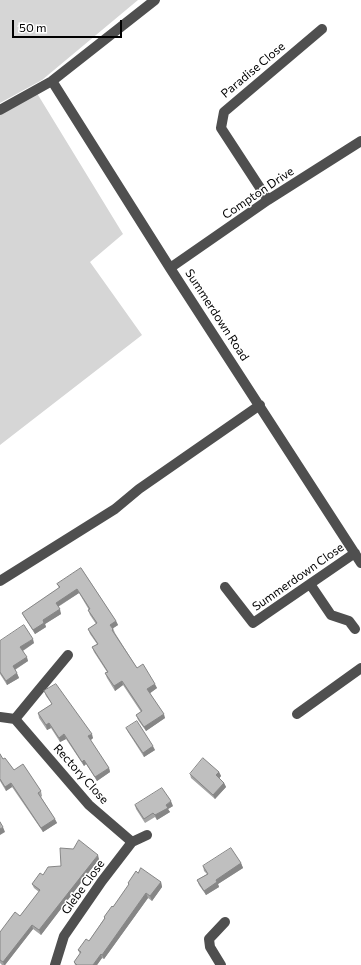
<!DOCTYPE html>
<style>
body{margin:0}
#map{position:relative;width:361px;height:965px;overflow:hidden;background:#fff;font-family:Commissioner,sans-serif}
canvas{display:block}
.scale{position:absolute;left:12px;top:20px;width:110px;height:18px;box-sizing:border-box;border:2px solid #000;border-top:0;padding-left:5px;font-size:12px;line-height:14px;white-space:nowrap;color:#000;-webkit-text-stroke:3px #fff;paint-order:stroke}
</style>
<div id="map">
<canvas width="361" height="965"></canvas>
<div class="scale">50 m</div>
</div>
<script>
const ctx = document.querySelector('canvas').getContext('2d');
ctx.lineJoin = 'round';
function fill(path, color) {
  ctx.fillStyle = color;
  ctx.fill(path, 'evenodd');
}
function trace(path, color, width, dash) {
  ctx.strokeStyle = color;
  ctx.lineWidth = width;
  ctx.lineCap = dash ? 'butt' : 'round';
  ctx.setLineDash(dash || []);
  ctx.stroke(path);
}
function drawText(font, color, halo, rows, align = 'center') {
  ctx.font = font + ' Commissioner,sans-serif';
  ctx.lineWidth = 3;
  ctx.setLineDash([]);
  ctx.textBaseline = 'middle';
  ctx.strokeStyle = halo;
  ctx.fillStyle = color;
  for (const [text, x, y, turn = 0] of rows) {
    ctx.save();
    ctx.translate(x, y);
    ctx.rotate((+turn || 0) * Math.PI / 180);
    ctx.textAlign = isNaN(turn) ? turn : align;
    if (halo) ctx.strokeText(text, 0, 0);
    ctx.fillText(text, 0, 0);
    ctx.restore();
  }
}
const green = new Path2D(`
 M0 0H138L42 80 0 103Z
 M35 90 123 234 90 262 142 335 0 445V115Z`);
const minor = new Path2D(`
 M52 81 170 268 361 563
 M0 110 52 81 155 0
 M268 200 221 128 224 112 322 29
 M170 268 268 200 361 141
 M0 581 115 509 139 489 260 405
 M310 584 331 615 349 621 355 629
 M225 587 253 623 355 553
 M68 655 38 691 15 719 89 805 132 842
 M297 714 361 668
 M0 717 15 719
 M55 965 64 936 102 881 132 842 147 835
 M221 965 210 947 209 939 225 922`);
const wall = new Path2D(`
 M81 568 116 621 118 625 113 628 115 633 137 668 157 688 150 693 165 718 146 731 138 720 136 715 141 712 123 685 115 691 107 678 105 673 107 672 94 652 92 647 97 644 90 634 88 629 96 624 90 615 88 610H89L79 593 58 607 61 614 45 624 46 627 35 634 24 617 22 613 59 588 57 584Z
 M0 641 34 643 23 651 28 661 15 670 19 678 7 685 0 674Z
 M44 691 93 738 90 740 109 768 110 772 97 781 86 764 84 766 66 739 60 742 51 728 47 730 39 718 38 713 52 704 46 696Z
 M126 728 155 750 144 757 128 732Z
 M0 754 3 759 14 770 41 791 42 796 41 797 57 823 43 832 12 787 6 791 0 781Z
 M219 772 221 776 219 778 224 783 226 787 215 799 191 778 190 774Z
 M135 805 173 806 168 809 170 812 157 820 155 817 145 823 136 809Z
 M99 859 41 935 33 929 5 965H2L0 963V932L20 916 39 892 34 888 32 884 43 875 61 866Z
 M241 863 243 868 218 884 219 887 206 895 199 885 197 880 207 874 204 871 203 866Z
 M138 873 161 882 162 887 152 901 148 898 104 959 102 958 97 965H75L74 962 80 954 78 950 89 941 104 919V917L113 907 129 885 128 883Z`);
const shadedWall = new Path2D(`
 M77 589 79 593 57 607 56 603Z
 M60 609 61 614 45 624 46 627 35 634 33 630 43 620Z
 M116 621 118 625 112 629 110 625Z
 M33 639 34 643 22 651 20 647Z
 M27 657 28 661 14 670 13 666Z
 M17 673 19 678 7 685 6 681Z
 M122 681 123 685 115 691 114 686Z
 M155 684 157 688 149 694 147 689Z
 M164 714 165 718 146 731 144 727Z
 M49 723 51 728 47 730 46 725Z
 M64 734 66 739 60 742 59 738Z
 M92 734 93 738 90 741 88 736Z
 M153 746 155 750 144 757 143 753Z
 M84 760 86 764 84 766 82 762Z
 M109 768 110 772 97 781 95 777Z
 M219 772 221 776 218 780 216 775Z
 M11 783 12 787 6 791 5 787Z
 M224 783 226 787 215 799 213 795Z
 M171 801 173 806 168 809 170 812 157 820 155 815 166 805Z
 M55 819 57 823 43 832 41 828Z
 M3 827 5 832 0 835V829Z
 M98 855 99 859 41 935 39 930Z
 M241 863 243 868 218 884 219 887 206 895 204 891 216 880Z
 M161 882 162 887 152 901 150 896Z
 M146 893 148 898 104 959 102 955Z
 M32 925 33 929 5 965H4L3 962Z
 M101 954 102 958 97 965H93Z`);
const building = new Path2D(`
 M81 568 116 621 110 625 113 629 112 630 137 668 143 664 155 684 147 689 164 714 144 727 136 715 142 711 122 681 114 686 105 673 108 672 92 647 98 644 88 629 97 623 88 610 90 609 77 589 56 603 60 609 43 620 44 623 33 630 22 613 60 587 57 584Z
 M24 625 33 639 20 647 27 657 13 666 17 673 6 681 0 672V641Z
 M56 684 92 734 88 736 109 768 95 777 84 760 82 762 64 734 59 738 49 723 46 725 38 713 52 704 44 691Z
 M137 721 153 746 143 753 126 728Z
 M0 754 3 759 5 758 14 770 23 764 41 791 38 793 55 819 41 828 11 783 5 787 0 779Z
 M203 758 219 772 216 775 224 783 213 795 190 774Z
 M162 788 171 801 166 805 168 808 155 815 153 813 144 819 135 805Z
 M0 822 3 827 0 829Z
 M79 840 98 855 39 930 32 925 3 962 0 960V932L15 912 20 916 40 890 32 884 40 873 43 875 48 867 61 866 60 848 73 849Z
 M231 848 241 863 216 880 217 882 204 891 197 880 208 874 203 866Z
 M141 868 161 882 150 896 146 893 102 955 101 954 93 965H77L74 962 81 952 78 950 86 939 89 941 105 918 104 917 112 906 113 907 129 884 128 883 136 871 138 873Z`);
const streetNames = [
 ["Paradise Close",253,70,-40],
 ["Compton Drive",258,193,-34],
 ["Summerdown Road",217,315,57],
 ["Summerdown Close",298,577,-35],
 ["Rectory Close",81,774,48],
 ["Glebe Close",83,887,-54]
];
fill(green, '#d6d6d6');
trace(minor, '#4f4f4f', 10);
fill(wall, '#a4a4a4');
fill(shadedWall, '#868686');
fill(building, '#bfbfbf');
trace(building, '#868686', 1);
drawText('12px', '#000', '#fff', streetNames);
</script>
